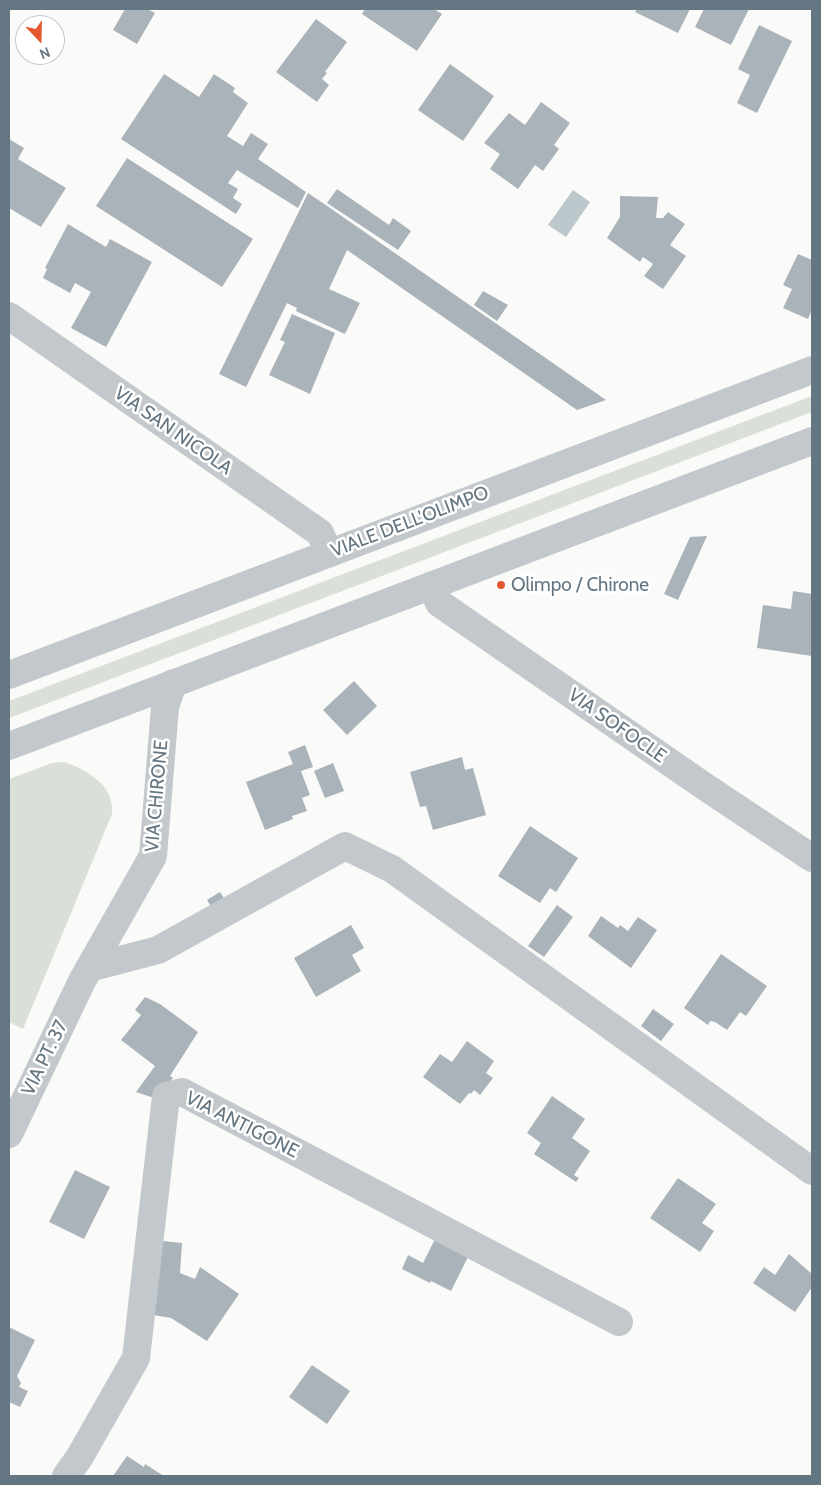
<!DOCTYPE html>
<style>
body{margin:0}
#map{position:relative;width:821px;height:1485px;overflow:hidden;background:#fafaf8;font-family:Cabin,sans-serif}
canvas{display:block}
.frame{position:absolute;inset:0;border:10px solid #657683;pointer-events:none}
.north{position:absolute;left:15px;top:15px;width:50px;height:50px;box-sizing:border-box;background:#fff;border:1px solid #c1c8cd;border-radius:50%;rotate:159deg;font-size:14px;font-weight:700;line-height:20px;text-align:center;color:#657683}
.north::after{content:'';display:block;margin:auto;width:18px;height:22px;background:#e4572e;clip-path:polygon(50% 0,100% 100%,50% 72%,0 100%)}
</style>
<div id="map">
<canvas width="821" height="1485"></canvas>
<div class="frame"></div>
<div class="north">N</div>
</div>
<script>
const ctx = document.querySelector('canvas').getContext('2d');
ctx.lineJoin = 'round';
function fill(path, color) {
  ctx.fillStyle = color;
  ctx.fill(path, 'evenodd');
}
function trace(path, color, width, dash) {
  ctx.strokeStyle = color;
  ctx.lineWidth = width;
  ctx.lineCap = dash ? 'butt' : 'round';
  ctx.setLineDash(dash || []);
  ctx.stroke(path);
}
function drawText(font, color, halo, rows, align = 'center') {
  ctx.font = font + ' Cabin,sans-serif';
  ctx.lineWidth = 5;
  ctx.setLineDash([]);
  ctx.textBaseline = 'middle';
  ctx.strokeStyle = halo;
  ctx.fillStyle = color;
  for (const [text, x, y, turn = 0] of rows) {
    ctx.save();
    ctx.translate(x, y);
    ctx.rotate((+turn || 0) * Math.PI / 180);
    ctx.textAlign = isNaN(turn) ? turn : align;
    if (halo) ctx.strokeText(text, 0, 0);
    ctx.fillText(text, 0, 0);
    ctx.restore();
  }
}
const green = new Path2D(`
 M812 396V412L9 718V701Z
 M64 762C88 770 115 786 112 814L23 1029 9 1022V779L52 763Z`);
const water = new Path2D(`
 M573 190 590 202 566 237 548 225Z`);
const building = new Path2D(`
 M125 9H147L155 13 137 44 113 30Z
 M365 9H434L442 14 417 51 362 14Z
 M637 9H690L678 33 635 12Z
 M704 9H749L731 45 695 27Z
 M316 19 347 42 325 72 327 73 322 79 329 85 317 102 276 72Z
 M759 25 792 41 757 113 737 103 750 75 738 69Z
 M450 64 494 96 463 141 418 110Z
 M164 74 199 97 214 74 235 88 233 92 248 103 227 136 243 146 251 133 268 144 258 159 306 192 298 208 237 170 228 183 238 189 233 198 242 204 236 214 121 139Z
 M541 102 570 123 554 145 559 149 543 171 535 165 518 189 490 169 500 154 484 143 509 113 525 125Z
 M9 139 24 148 18 159 66 188 41 227 9 208Z
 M127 158 253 239 222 287 96 206Z
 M337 189 389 225 393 218 411 231 398 250 327 203Z
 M308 193 333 210 606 400 577 410 347 250 329 289 360 303 345 334 296 311 297 308 287 303 246 387 219 374Z
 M620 196 658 197 656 218H663L668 212 685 224 670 245 686 256 663 289 644 276 653 264 643 257 640 262 607 238 620 217Z
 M68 224 106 247 110 239 152 262 106 347 71 328 91 292 75 283 70 293 43 278 47 269 45 268Z
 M798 254 812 260V309L808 319 783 308 792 289 783 285Z
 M483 291 508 305 497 321 474 305Z
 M292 314 335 333 310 394 269 375 285 342 280 340Z
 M707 536 678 600 664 594 690 537Z
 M793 591 812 594V656L757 648 763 605 791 609Z
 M354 681 377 706 347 735 323 710Z
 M305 745 313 767 301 771 310 795 302 798 307 811 292 816 293 819 265 830 246 782 293 764 288 752Z
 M462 757 465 770 473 768 486 815 433 830 426 806 420 807 410 772Z
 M333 763 344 791 325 798 314 771Z
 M530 826 578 858 556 892 550 888 540 903 498 876Z
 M220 892 225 900 212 908 207 900Z
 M557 905 573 917 544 957 528 946Z
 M601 916 618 928 620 925 628 931 638 917 657 930 631 968 588 936Z
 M351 925 364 948 352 955 361 971 316 997 294 958Z
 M721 954 767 986 746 1016 740 1012 727 1030 715 1022 710 1021 708 1025 684 1008Z
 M145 997 160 1004 198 1032 170 1076 173 1078 157 1099 136 1092 155 1066 121 1040 141 1015 135 1010Z
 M653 1009 674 1024 661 1041 641 1026Z
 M467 1041 494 1061 486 1073 493 1078 480 1095 474 1090 471 1094 469 1093 460 1104 423 1077 440 1054 452 1062Z
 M552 1096 585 1119 572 1138 590 1151 574 1175 579 1178 576 1182 534 1154 541 1143 527 1133Z
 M75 1170 110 1187 84 1239 49 1222Z
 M678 1178 716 1204 702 1223 714 1231 700 1252 650 1218Z
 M435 1239 469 1255 451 1291 431 1281 430 1283 402 1269 408 1255 423 1263Z
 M163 1241 182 1243 180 1273 195 1279 200 1267 239 1294 207 1341 171 1318 153 1315Z
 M789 1254 812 1274V1287L795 1312 753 1283 764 1267 775 1275Z
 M9 1327 35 1340 17 1376 21 1383 19 1387 28 1391 20 1407 9 1402Z
 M312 1365 350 1391 327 1424 289 1397Z
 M127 1456 144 1467 145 1464 164 1476H113Z`);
const minor = new Path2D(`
 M9 316 320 533 329 553
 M432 585 439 603 704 786 812 858
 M9 675 812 370
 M9 746 812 441
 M89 968 158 950 345 846 392 869 812 1171
 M9 1134 82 981 153 856 165 707 173 683
 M66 1476 79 1458 136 1358 166 1096 182 1092 619 1322`);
const markers = [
 [501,585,5,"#e4572e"]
];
const streetNames = [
 ["VIA SAN NICOLA",173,431,35],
 ["VIALE DELL'OLIMPO",410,522,-21],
 ["VIA SOFOCLE",617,726,35],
 ["VIA CHIRONE",157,796,-85],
 ["VIA PT. 37",45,1058,-64],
 ["VIA ANTIGONE",242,1125,27]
];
const poiNames = [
 ["Olimpo / Chirone",511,585]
];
fill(green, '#dadfd7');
fill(water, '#bbc7cb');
fill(building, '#aab3b9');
trace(minor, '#c3c8cc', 28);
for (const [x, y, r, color] of markers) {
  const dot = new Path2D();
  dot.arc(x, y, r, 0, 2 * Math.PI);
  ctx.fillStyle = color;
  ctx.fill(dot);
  trace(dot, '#fff', 2);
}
drawText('19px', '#657683', '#fff', streetNames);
drawText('19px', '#657683', '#fff', poiNames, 'left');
</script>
